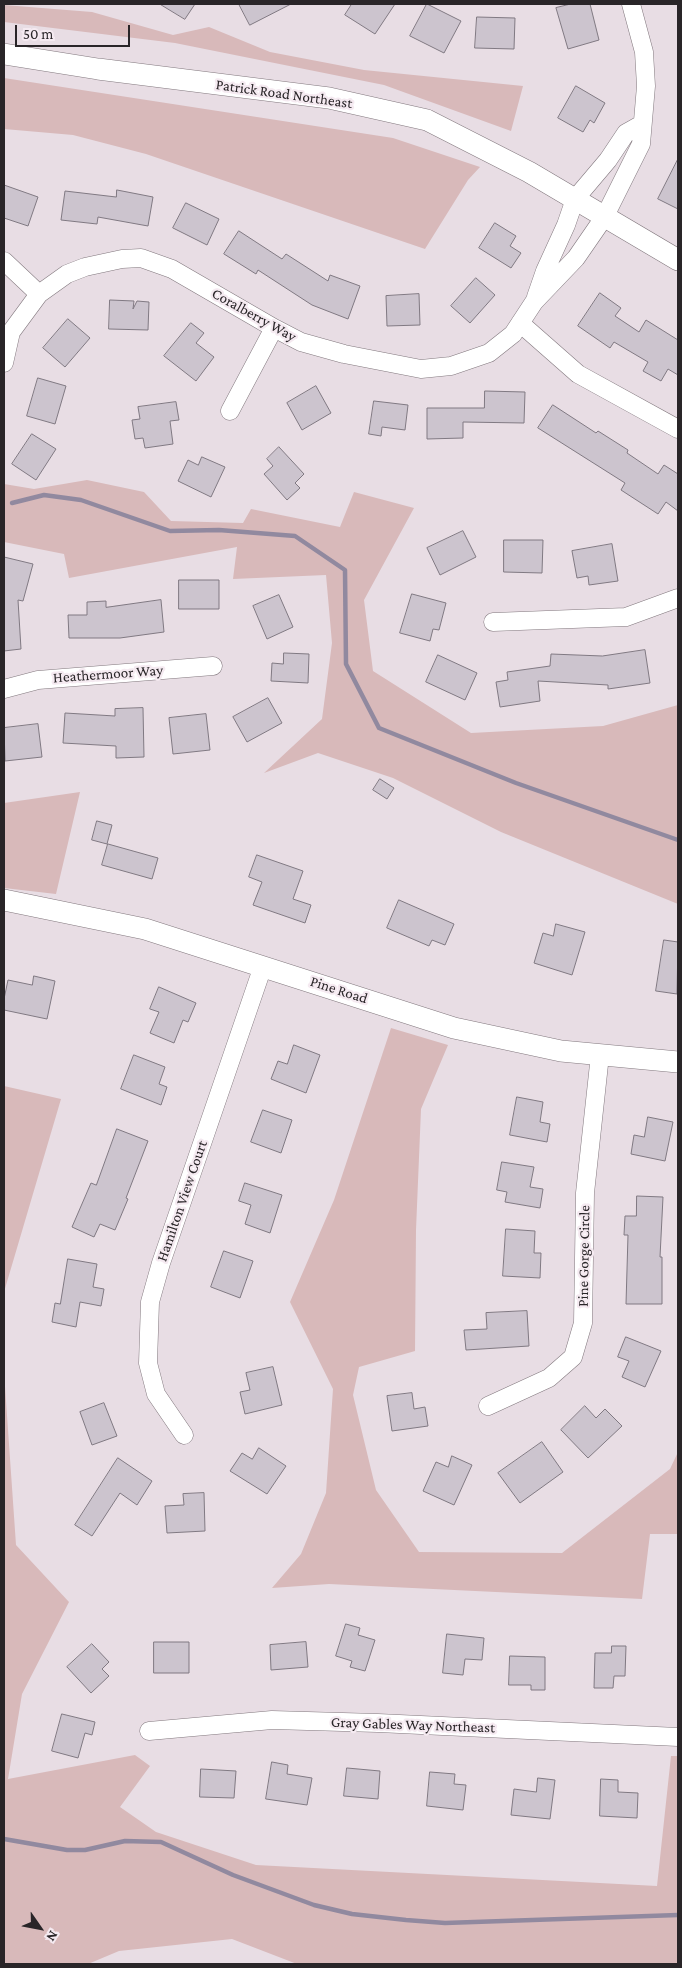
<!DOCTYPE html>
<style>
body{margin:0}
#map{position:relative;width:682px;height:1968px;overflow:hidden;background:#e8dde4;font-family:"Crimson Pro",serif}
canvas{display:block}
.frame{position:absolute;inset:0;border:5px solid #292528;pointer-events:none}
.north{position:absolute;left:15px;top:1903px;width:50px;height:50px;-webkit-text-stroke:4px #f5eaf1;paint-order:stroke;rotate:123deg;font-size:14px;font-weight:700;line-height:20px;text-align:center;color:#292528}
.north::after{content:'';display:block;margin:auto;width:18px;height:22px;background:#292528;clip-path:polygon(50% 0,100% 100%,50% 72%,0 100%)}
.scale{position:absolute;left:15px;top:25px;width:115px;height:22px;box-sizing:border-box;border:2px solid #292528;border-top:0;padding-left:6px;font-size:15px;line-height:18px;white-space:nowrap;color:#292528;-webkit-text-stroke:4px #f5eaf1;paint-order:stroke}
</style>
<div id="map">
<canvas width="682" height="1968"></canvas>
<div class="frame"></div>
<div class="north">N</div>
<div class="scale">50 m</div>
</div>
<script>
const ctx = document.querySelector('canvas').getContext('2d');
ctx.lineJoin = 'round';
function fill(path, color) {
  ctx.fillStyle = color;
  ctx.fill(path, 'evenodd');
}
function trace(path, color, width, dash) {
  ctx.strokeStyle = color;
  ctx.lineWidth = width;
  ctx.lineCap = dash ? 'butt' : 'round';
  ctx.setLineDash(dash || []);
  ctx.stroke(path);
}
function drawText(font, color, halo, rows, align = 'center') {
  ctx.font = font + ' "Crimson Pro",serif';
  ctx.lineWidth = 4.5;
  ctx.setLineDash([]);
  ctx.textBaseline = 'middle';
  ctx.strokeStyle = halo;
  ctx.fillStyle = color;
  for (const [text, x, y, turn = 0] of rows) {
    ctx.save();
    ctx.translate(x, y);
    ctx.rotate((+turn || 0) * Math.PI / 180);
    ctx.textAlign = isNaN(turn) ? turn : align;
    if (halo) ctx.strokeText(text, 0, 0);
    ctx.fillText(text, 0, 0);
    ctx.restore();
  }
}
const green = new Path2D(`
 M4 5 92 12 173 35 209 27 270 52 364 70 523 86 511 131 384 85 175 43 4 22Z
 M4 78 393 138 480 167 468 180 425 249 146 154 73 135 4 129Z
 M87 480 144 492 171 521 243 523 251 509 340 527 354 492 414 508 364 600 373 671 471 733 603 726 678 705V904L501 832 393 778 318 753 264 773 322 719 332 643 326 575 233 579 237 547 69 578 64 554 4 542V484L34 489Z
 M80 792 56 894 4 888V803Z
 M391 1028 448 1045 421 1109 416 1230 415 1351 359 1367 353 1395 376 1490 419 1552 562 1553 670 1469 678 1452V1534H650L642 1599 329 1584 272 1588 301 1554 326 1493 333 1389 290 1302 334 1200Z
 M4 1086 61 1099 4 1292Z
 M4 1372 16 1545 69 1602 22 1694 8 1779 135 1755 150 1766 120 1807 156 1832 256 1865 657 1886 671 1756H678V1964H297L232 1939 119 1951 88 1964H4Z`);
const stream = new Path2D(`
 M12 503 44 495 81 500 170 531 219 530 295 536 345 570 346 664 379 728 516 783 678 840
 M4 1839 67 1850H85L125 1841 161 1842 233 1875 314 1905 352 1914 406 1920 445 1923 678 1915`);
const building = new Path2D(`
 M160 4H195L185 19Z
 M239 4H291L250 25Z
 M352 4H395L375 34 345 15Z
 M427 4 461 21 444 53 410 36Z
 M571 4H590L599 40 568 49 556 8Z
 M477 17 515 18 514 49 475 48Z
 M576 86 605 103 594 123 590 120 583 132 558 118Z
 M678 159V209L658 199Z
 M4 185 38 197 28 226 4 218Z
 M117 190 153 197 148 226 98 217 97 224 61 220 65 191 116 197Z
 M186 203 219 219 207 245 173 228Z
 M495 223 516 236 510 246 521 253 511 268 479 248Z
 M239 231 282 259 286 254 328 281 330 275 360 286 348 319 312 305 258 270 256 274 224 254Z
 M476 278 495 295 470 323 451 306Z
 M600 293 621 308 615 316 639 332 646 320 678 340V375L668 369 661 381 643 371 648 362 614 342 610 348 578 326Z
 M419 294 420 325 387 326 386 296Z
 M110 300 134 301 133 309 137 301 149 302 148 330 109 329Z
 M68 319 90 338 65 367 43 348Z
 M191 323 204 333 196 343 214 357 196 381 164 356Z
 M38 378 66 386 55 424 27 416Z
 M316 386 331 413 302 430 287 403Z
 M485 391 525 392 524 423 463 422V438L427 439V408H484Z
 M374 401 408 405 405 430 382 427 381 436 369 434Z
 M176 402 179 420 170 421 173 444 145 448 143 438 135 439 132 420 140 419 138 407Z
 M553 405 596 433 598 431 628 450 627 453 658 474 664 465 678 474V511L666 502 658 514 621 490 625 483 538 428Z
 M32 434 56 449 36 480 12 464Z
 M279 447 304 474 295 483 300 488 287 500 264 474 273 466 267 459Z
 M202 457 225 467 211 497 178 481 188 460 198 465Z
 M463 531 476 557 440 575 427 548Z
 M504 540H543L542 573 504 572Z
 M612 544 618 581 589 585 588 576 577 578 572 551Z
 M4 557 33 564 23 601 18 600 21 649 4 651Z
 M179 580H219V609H179Z
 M412 594 446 603 439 630 433 629 430 641 400 633Z
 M279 595 293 627 267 639 253 606Z
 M161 600 164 632 120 638H69L68 615H87V602L106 601V607Z
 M645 650 650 683 608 689V685L538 681 540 701 500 707 496 682 508 680 507 672 550 666 551 654 602 656Z
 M284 653 309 654 308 683 271 681 272 663 283 664Z
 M438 655 477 673 465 700 426 682Z
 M268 698 282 723 247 742 233 717Z
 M143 708 144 757 116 758V746L63 743 65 713 115 716V709Z
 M206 714 210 750 173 754 169 718Z
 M38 724 42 757 5 761 4 728Z
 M380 779 394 788 387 799 373 790Z
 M97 821 112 825 107 844 92 840Z
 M108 844 158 858 152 879 102 865Z
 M257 855 303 871 293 899 311 905 305 923 253 905 262 882 249 877Z
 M399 900 454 924 445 945 432 940 429 946 387 928Z
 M556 924 585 932 572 975 534 963 543 933 553 936Z
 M664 940 678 942 677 994 656 991Z
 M34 976 55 981 47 1019 4 1010V999L8 980 32 985Z
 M159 987 196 1003 188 1022 183 1020 174 1043 150 1033 159 1012 150 1009Z
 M294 1045 320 1055 306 1093 271 1079 278 1061 287 1064Z
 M134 1055 165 1067 159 1084 167 1087 161 1105 121 1089Z
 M517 1097 543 1102 540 1122 550 1124 547 1142 510 1135Z
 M263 1110 292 1120 281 1153 251 1142Z
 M648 1117 673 1122 665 1161 631 1154 634 1135 644 1137Z
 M117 1129 148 1141 126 1198 128 1199 115 1230 100 1224 94 1237 72 1227 91 1183 96 1185Z
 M502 1162 534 1167 530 1187 543 1189 540 1208 505 1202 507 1192 497 1190Z
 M245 1183 282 1195 270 1233 245 1224 251 1205 239 1201Z
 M637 1196 663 1197 660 1257H662V1304H626L628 1235H624L625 1216H636Z
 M506 1229 535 1231 534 1253H541L540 1278 503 1276Z
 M224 1251 253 1261 240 1298 211 1287Z
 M68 1259 97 1264 93 1287 104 1289 101 1306 80 1302 76 1327 52 1322 55 1303 60 1304Z
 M527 1311 529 1346 466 1350 464 1330 487 1329 486 1313Z
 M626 1337 661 1351 645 1387 622 1377 629 1361 618 1357Z
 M273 1367 282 1405 245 1414 240 1392 250 1390 246 1373Z
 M412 1393 414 1409 425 1407 428 1426 392 1431 387 1396Z
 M104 1403 117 1436 92 1445 80 1412Z
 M585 1406 596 1418 605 1409 622 1426 588 1458 561 1430Z
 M542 1442 563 1472 520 1503 498 1473Z
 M259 1448 286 1466 267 1494 230 1471 242 1453 252 1459Z
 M452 1456 472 1465 454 1505 423 1491 436 1462 448 1467Z
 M118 1458 152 1481 137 1505 120 1493 92 1536 75 1525Z
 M204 1493 205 1531 167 1533 165 1506 184 1505 183 1494Z
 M346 1624 360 1628 358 1635 375 1640 365 1671 350 1667 352 1661 336 1656Z
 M447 1634 484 1638 482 1660 465 1659 463 1675 443 1673Z
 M154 1642H189V1673H154Z
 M306 1642 308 1667 271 1670 270 1645Z
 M92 1644 109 1662 102 1669 109 1676 91 1693 67 1667Z
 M612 1646H626L625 1676H614L613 1688H594L595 1653H611Z
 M510 1656 545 1657V1690H531V1685H509Z
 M62 1714 95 1722 92 1735 85 1733 78 1758 52 1751Z
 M272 1762 288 1765 287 1774 312 1778 307 1805 266 1799Z
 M347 1768 380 1771 378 1799 344 1796Z
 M201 1769 236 1771 234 1798 200 1797Z
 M430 1772 455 1774 454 1784 466 1785 463 1810 427 1806Z
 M538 1778 555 1780 550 1819 511 1815 514 1789 536 1792Z
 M601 1779 618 1780V1792L638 1793 637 1818 600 1816Z`);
const minor = new Path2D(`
 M4 261 39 294
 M536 297 545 271 566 225 575 199 608 160 626 133 642 124
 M520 323 578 374 678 429
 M4 363 11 332 39 294 67 274 85 267 122 259 141 258 172 269 274 328 301 342 344 354 421 369 451 366 489 353 513 334 534 302 576 258 605 216 641 144 646 86 644 52 631 4
 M230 411 274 328
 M493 622 626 617 678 598
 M4 689 38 680 213 666
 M488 1406 549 1378 573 1357 583 1323 585 1193 600 1055
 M184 1435 156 1394 148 1363 150 1302 161 1263 263 966
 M149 1731 272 1720 378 1723 678 1737`);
const tertiary = new Path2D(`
 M4 54 98 69 329 98 427 120 529 172 678 260
 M4 900 145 929 454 1028 561 1051 678 1062`);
const streetNames = [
 ["Patrick Road Northeast",284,94,8],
 ["Coralberry Way",254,315,29],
 ["Heathermoor Way",108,674,-4],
 ["Pine Road",339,990,18],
 ["Hamilton View Court",182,1201,-71],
 ["Pine Gorge Circle",584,1256,-89],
 ["Gray Gables Way Northeast",413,1725,2]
];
fill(green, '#d8b9ba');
trace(stream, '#91899f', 4.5);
fill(building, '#ccc4ce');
trace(building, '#807982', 1);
trace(minor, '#82787e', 19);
trace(tertiary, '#82787e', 22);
trace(minor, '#fff', 18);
trace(tertiary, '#fff', 21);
drawText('15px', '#292528', '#f5eaf1', streetNames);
</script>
